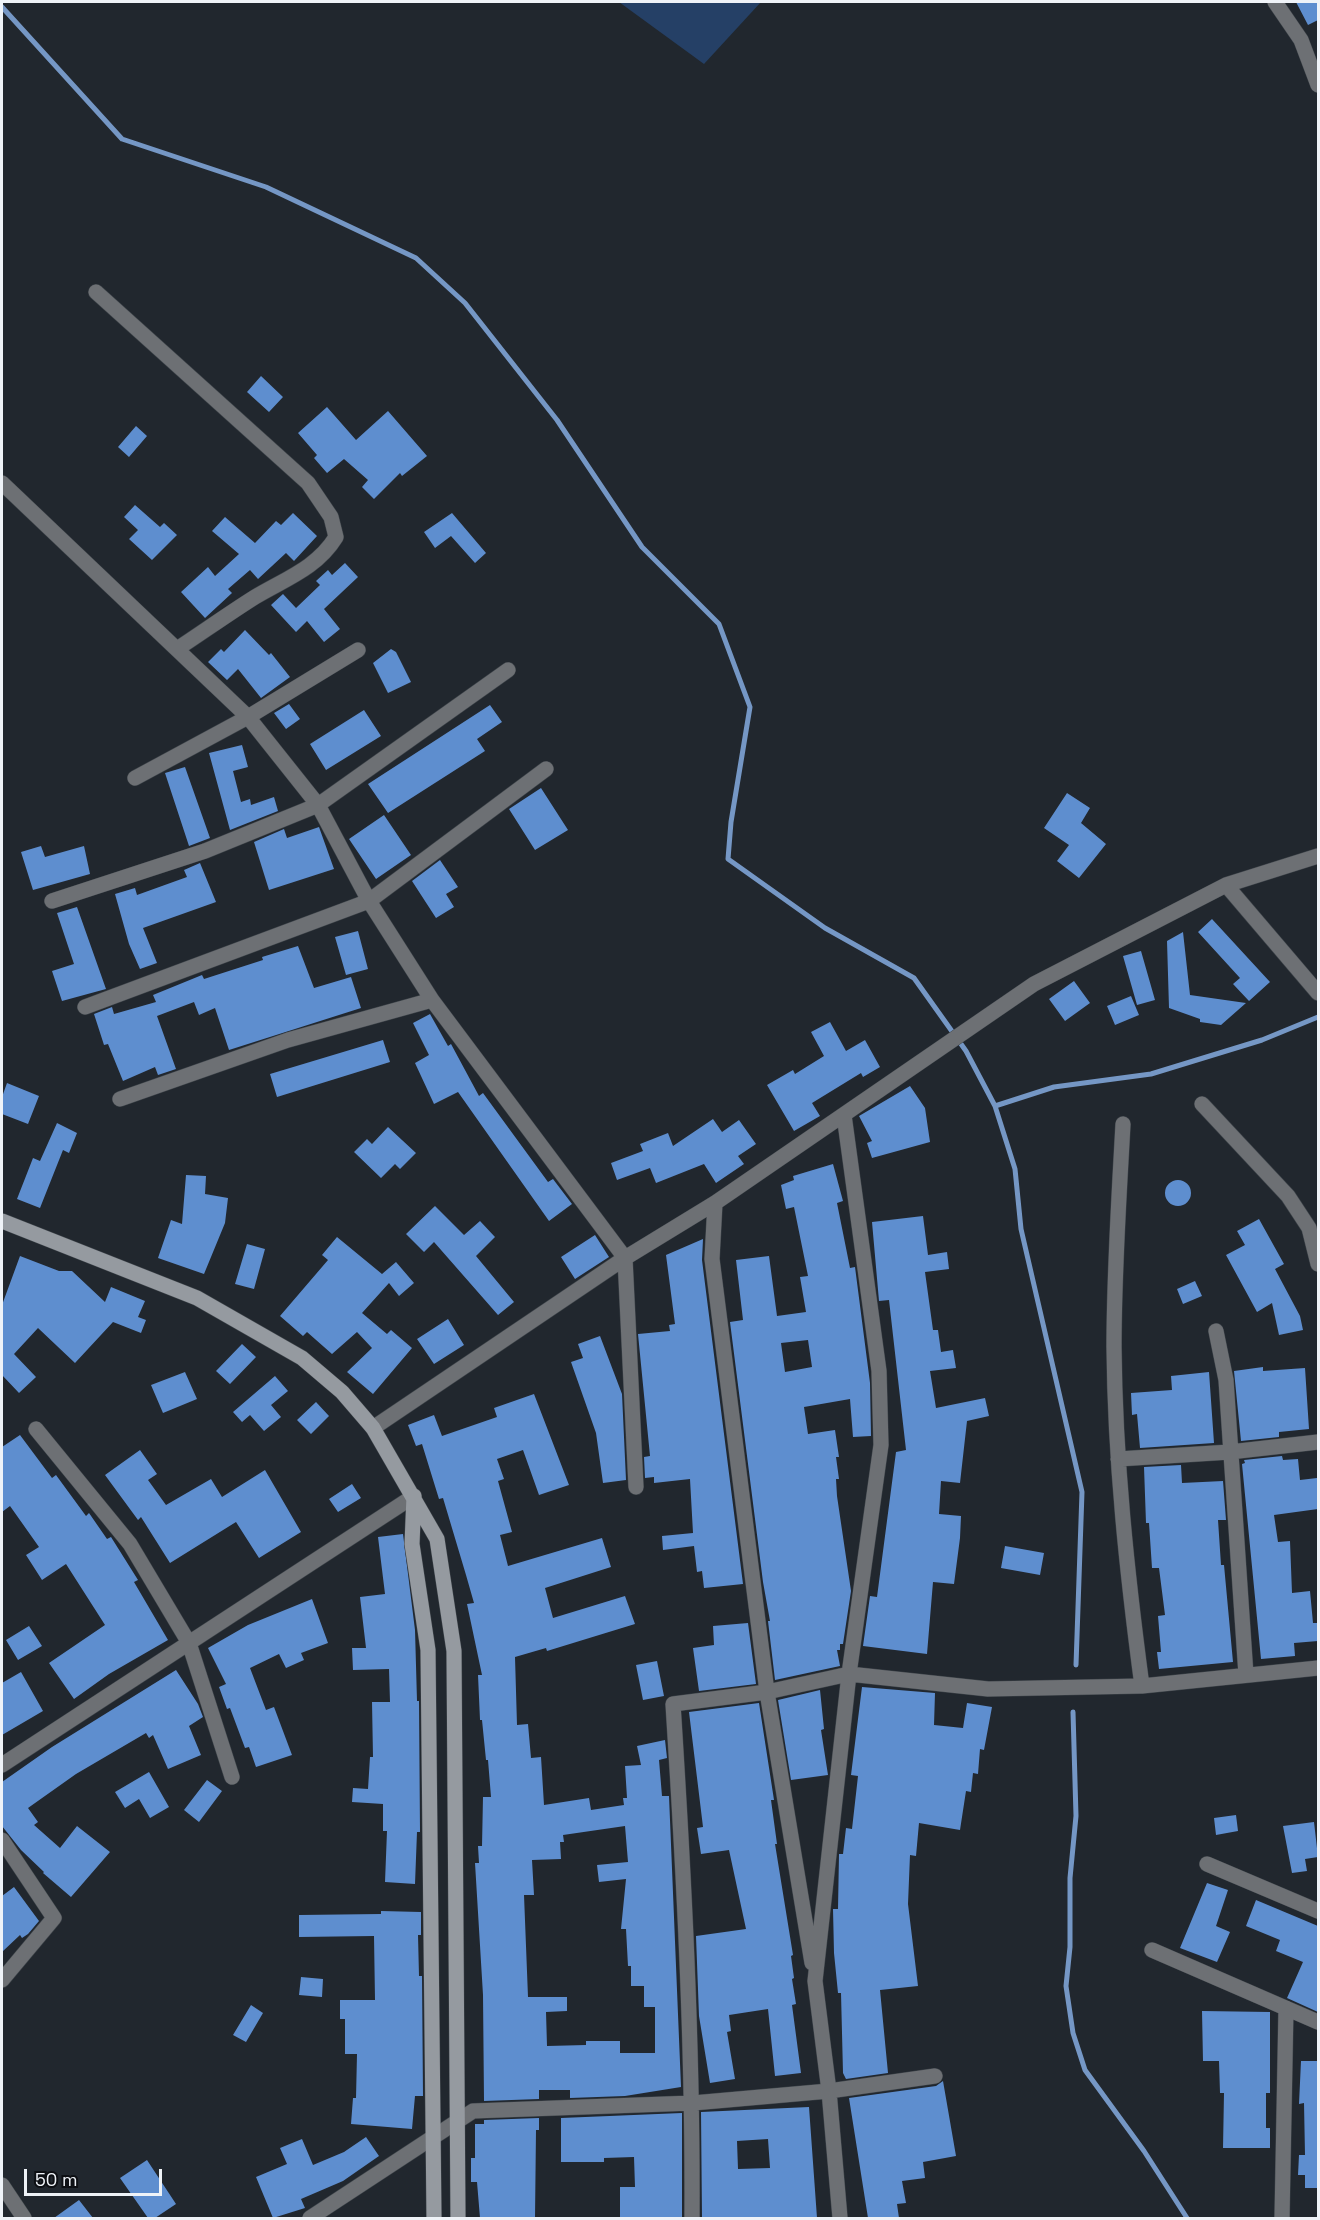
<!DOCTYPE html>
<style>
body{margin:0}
#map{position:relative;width:1320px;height:2220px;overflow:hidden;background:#21272e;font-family:"Space Grotesk",sans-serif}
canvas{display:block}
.frame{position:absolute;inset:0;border:3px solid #eff3f8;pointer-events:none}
.scale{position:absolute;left:24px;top:2169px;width:138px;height:27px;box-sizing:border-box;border:3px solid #eff3f8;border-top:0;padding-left:8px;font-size:18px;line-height:21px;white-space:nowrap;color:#eff3f8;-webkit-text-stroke:4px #0d0f13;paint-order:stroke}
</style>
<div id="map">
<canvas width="1320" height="2220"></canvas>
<div class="frame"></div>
<div class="scale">50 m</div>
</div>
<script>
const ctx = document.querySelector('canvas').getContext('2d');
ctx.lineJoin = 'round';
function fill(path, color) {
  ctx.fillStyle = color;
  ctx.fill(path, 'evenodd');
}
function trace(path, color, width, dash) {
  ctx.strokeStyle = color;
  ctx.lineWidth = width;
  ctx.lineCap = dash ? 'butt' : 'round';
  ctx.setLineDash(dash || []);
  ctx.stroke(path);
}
const green = new Path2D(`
 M619 2H761L704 64Z`);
const stream = new Path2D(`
 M2 7 122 139 266 187 416 258 465 303 557 420 642 547 719 624 750 707 731 822 728 859 825 928 914 978 966 1051 995 1106 1015 1169 1021 1229 1082 1492 1076 1665
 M995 1106 1054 1087 1151 1074 1262 1040 1318 1017
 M1073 1712 1076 1816 1070 1878V1947L1066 1986 1073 2033 1085 2070 1144 2151 1187 2218`);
const building = new Path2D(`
 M1296 2H1318V20L1308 25Z
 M261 376 283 397 269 412 247 392Z
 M327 407 356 440 388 411 427 456 402 476 400 473 374 499 362 487 368 480 344 459 327 473 314 458 317 455 298 433Z
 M136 426 147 436 129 457 118 447Z
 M135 505 160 527 164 523 177 535 152 560 129 539 138 530 124 517Z
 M293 513 317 536 294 561 286 553 258 579 250 570 228 589 232 593 205 618 181 592 208 567 215 576 239 554 212 531 225 517 255 543 276 521 281 525Z
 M452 513 486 553 475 563 451 536 435 548 424 532Z
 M345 563 358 577 324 609 340 629 324 642 307 621 296 632 271 605 283 594 296 608 320 585 316 581 328 570 332 575Z
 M245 630 269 655 271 653 290 677 261 698 238 669 227 680 208 662 221 649 224 652Z
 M391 649 396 652 411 682 388 693 373 663Z
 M289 704 300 719 286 729 274 713Z
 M490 705 502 722 477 739 485 751 388 813 368 784Z
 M364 710 381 736 326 770 310 744Z
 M242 745 248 767 233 771 241 802 250 799 251 805 274 797 278 811 230 830 209 753Z
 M185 767 210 838 189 846 165 773Z
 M541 788 568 830 535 850 509 809Z
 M1067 793 1090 808 1081 823 1106 844 1079 878 1057 861 1069 845 1044 828Z
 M384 815 411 855 376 879 349 839Z
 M319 827 334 869 269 890 254 842 284 829 287 838Z
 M41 846 45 857 84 846 90 874 33 890 21 852Z
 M440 860 458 887 446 894 454 907 436 918 412 881Z
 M200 863 216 902 143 928 157 963 140 969 129 944 115 894 135 888 137 895 187 877 184 870Z
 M77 907 106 989 62 1001 52 971 74 964 57 913Z
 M1212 919 1270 982 1249 1001 1233 984 1240 978 1198 932Z
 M358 931 368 969 346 975 335 937Z
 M1183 932 1190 995 1246 1003 1221 1025 1200 1022V1019L1169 1008 1167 941Z
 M298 946 314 988 351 977 361 1008 229 1050 215 1008 199 1015 194 1002 157 1016 176 1069 158 1075 155 1067 123 1081 108 1044 104 1045 94 1014 112 1007 114 1014 156 1002 153 995 202 975 204 979 263 960 262 957Z
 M1141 951 1155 1000 1137 1005 1123 956Z
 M1074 981 1090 1003 1065 1021 1049 999Z
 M1131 996 1139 1015 1115 1025 1107 1006Z
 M430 1014 448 1046 451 1044 479 1096 483 1093 548 1182 553 1179 572 1204 549 1221 458 1092 434 1104 415 1063 429 1055 413 1023Z
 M830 1022 846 1051 865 1040 880 1067 863 1077 861 1073 812 1103 820 1116 794 1131 767 1085 793 1070 795 1074 824 1056 811 1032Z
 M383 1040 390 1062 277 1097 270 1074Z
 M7 1083 39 1096 28 1124 2 1114V1097Z
 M910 1086 925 1108 930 1142 872 1158 867 1143 872 1141 859 1116Z
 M713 1119 722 1132 739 1120 756 1144 738 1156 744 1164 716 1183 704 1164 656 1183 650 1168 617 1180 611 1163 643 1151 640 1144 668 1133 673 1146Z
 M57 1123 77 1133 69 1153 63 1150 40 1208 17 1199 33 1158 40 1161Z
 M388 1127 416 1153 400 1169 395 1164 381 1178 354 1152 367 1139 372 1144Z
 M833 1164 843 1201 837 1203 850 1268 855 1267 870 1383 871 1436 853 1437 850 1399 804 1407 808 1434 835 1430 839 1457H836L839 1479H836L837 1496 851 1591 843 1644H840V1650H837L840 1666 775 1680 768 1621H770L763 1582 730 1322 743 1320 736 1260 769 1256 777 1316 806 1312 800 1277 808 1276 794 1207 786 1209 781 1185 794 1180 793 1176ZM808 1340 812 1367 785 1372 781 1343Z
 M186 1175 206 1176 205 1194 228 1198 225 1223 204 1274 158 1258 171 1220 182 1224Z
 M1165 1193a13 13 0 1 1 26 0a13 13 0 1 1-26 0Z
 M435 1206 464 1235 480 1221 495 1237 476 1256 514 1302 498 1315 434 1242 424 1252 406 1234Z
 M923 1216 928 1255 947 1252 949 1269 925 1272 933 1330H938L941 1352 953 1350 956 1368 930 1371 936 1408 985 1398 989 1416 967 1421 960 1483 941 1481 939 1514 961 1516 960 1538 954 1584 933 1582 927 1654 863 1646 870 1596 877 1597 896 1452 906 1450 889 1300 879 1301 872 1222Z
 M1259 1219 1284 1264 1275 1269 1300 1316 1303 1330 1279 1335 1272 1303 1257 1312 1226 1255 1245 1245 1237 1231Z
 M595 1235 609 1257 575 1279 561 1257Z
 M337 1237 382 1274 396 1262 414 1283 399 1296 389 1283 362 1313 387 1334 391 1330 412 1348 373 1394 347 1372 372 1348 357 1332 332 1354 307 1332 303 1336 280 1316 328 1260 322 1255Z
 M703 1239 702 1260 743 1584 704 1588 702 1571 697 1572 694 1546 663 1550 662 1536 693 1533 690 1479 654 1483V1477L645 1478 644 1457 650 1456 638 1334 670 1331 669 1325 675 1324 666 1255Z
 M247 1244 265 1249 254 1289 235 1284Z
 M20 1256 59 1271H72L105 1302 111 1287 145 1301 138 1317 146 1320 141 1333 113 1322 75 1363 38 1328 14 1354 36 1377 19 1393 2 1375V1305Z
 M1195 1281 1202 1296 1183 1304 1177 1289Z
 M448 1319 464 1345 434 1364 417 1339Z
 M600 1336 622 1394 626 1480 603 1483 596 1433 571 1362 583 1358 578 1344Z
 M242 1344 256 1357 230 1384 216 1371Z
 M1263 1367V1371L1305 1368 1309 1429 1279 1432V1437L1241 1441 1234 1371Z
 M185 1372 197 1399 163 1413 151 1385Z
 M1209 1372 1214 1443 1140 1448 1137 1414 1132 1415 1131 1393 1172 1390 1171 1376Z
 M275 1376 288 1391 271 1405 281 1417 264 1431 250 1415 242 1422 233 1412Z
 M534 1394 569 1485 539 1495 523 1450 497 1459 504 1479 498 1481 512 1532 500 1535 508 1566 602 1538 611 1567 545 1588 553 1618 625 1596 635 1624 547 1651 546 1648 515 1657 517 1725 528 1724 531 1758 541 1757 544 1805 589 1798 591 1810 624 1805 623 1798H627L625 1766 641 1765 637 1746 665 1740 667 1758 659 1760 662 1796H669L681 2087 625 2096 570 2098V2090H539V2099L484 2101 483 1995 475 1863H479L478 1846H482L483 1797H491L488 1760H486L482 1720H480L478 1675H482L467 1604 474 1603 466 1575 443 1498 439 1499 422 1444 416 1446 408 1425 434 1415 442 1436 497 1417 494 1408ZM625 1826 628 1862 597 1865 599 1882 626 1879 621 1929H626L628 1966H631V1986H644V2007H655V2053H620V2041H586V2045L547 2046 546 2012 567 2011V1997H528L524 1895H534L532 1860 561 1859 560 1842H564L563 1835Z
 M316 1402 329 1416 311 1434 297 1420Z
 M20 1435 52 1478 56 1475 86 1516 89 1513 107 1539 111 1537 138 1580 134 1582 168 1640 109 1674 74 1699 49 1663 105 1625 66 1564 42 1580 26 1555 39 1547 10 1506 2 1512V1447Z
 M140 1450 157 1474 148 1480 166 1505 211 1479 222 1497 265 1470 301 1532 259 1558 236 1522 170 1563 141 1517 138 1520 105 1475Z
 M1282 1456 1283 1460 1298 1459 1300 1480 1317 1478 1318 1509 1274 1515 1278 1542 1290 1541 1292 1593 1310 1591 1313 1623H1318V1641L1294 1643 1295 1656 1261 1659 1242 1464 1245 1463 1244 1460Z
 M1181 1465 1182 1483 1223 1481 1226 1520H1218L1221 1565H1224L1233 1662 1159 1669 1157 1652H1161L1158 1616 1165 1615 1159 1568H1152L1149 1523H1146L1144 1467Z
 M352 1484 361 1498 338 1512 329 1499Z
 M403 1534 415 1630 417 1701H419L420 1832H417L415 1884 385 1882 387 1831H383V1804L352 1802 353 1788 368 1789 370 1757H373L372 1702H390L389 1669 353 1670 352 1648H366L360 1597 385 1594 378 1537Z
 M1005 1546 1044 1553 1040 1575 1001 1568Z
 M312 1599 328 1643 301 1653 304 1660 286 1668 279 1654 250 1668 266 1710 274 1707 292 1755 256 1767 249 1747 245 1748 230 1708 227 1709 219 1687 226 1684 208 1648 248 1625Z
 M748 1623 756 1684 699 1691 693 1648 714 1645 713 1626Z
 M29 1626 42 1646 18 1660 6 1640Z
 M657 1661 664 1696 643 1700 636 1665Z
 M176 1670 198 1704 203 1717 189 1726 201 1755 168 1769 153 1735 149 1738 146 1733 76 1774 28 1808 38 1822 34 1825 60 1848 77 1826 110 1852 71 1897 43 1873 44 1872 21 1850 2 1826V1782L52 1747Z
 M21 1672 43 1711 2 1735V1683Z
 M862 1687 935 1693 934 1725 963 1728 967 1703 992 1707 984 1750 980 1749 978 1774 973 1773 971 1792 966 1791 960 1830 919 1823 916 1856 910 1855 908 1904 918 1986 880 1990 888 2073 846 2079 843 2073 841 1993H838L834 1953 833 1909H838L839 1854H843L846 1828 852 1829 858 1776 851 1775Z
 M820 1690 824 1729 821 1730 828 1775 791 1780 778 1700Z
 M759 1703 774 1800H771L777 1844H775L793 1955 791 1956 794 1978 792 1979 796 2004 792 2005 801 2073 775 2076 768 2009 729 2015 731 2031 727 2032 735 2079 710 2083 699 2016 696 1936 746 1929 729 1850 701 1854 697 1828 703 1827 689 1712Z
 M149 1772 169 1807 150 1818 139 1799 125 1808 115 1792Z
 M207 1780 222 1791 199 1822 184 1810Z
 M1236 1815 1238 1831 1216 1835 1214 1818Z
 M1314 1822 1318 1857 1305 1859 1307 1871 1292 1873 1283 1826Z
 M1207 1883 1228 1890 1216 1926 1230 1932 1217 1962 1180 1948Z
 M14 1887 39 1921 28 1934 22 1938 20 1935 2 1952V1896Z
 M1256 1900 1318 1926V2012L1287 1998 1303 1962 1276 1951 1280 1940 1246 1926Z
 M381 1911 421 1912V1935H418L419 1976H422L423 2096H415L412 2129 351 2124 353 2098H356L357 2054H345V2019H340V2000H375L374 1936 299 1937V1915L381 1914Z
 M301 1977 323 1979 322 1997 299 1995Z
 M251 2005 263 2013 246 2042 233 2035Z
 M1202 2011 1270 2012V2093H1266V2128H1270V2148H1223L1224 2093H1220L1219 2061H1203Z
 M1301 2061H1318V2188H1305V2175H1298L1299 2155H1305L1304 2103 1299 2104Z
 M943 2081 956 2156 923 2162 925 2178 902 2181 906 2203 897 2204 899 2218H868L849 2098 936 2086Z
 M809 2107 817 2218H702L701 2112ZM768 2139 770 2168 738 2169 737 2141Z
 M682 2113V2218H620V2187H635L634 2157 604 2158V2162H561V2118Z
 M539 2118V2130H536L535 2218H480L477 2182H471V2158H475V2124H484V2120Z
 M366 2137 379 2156 343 2181 301 2199 305 2208 273 2218 256 2177 287 2164 280 2148 302 2139 313 2165 344 2152Z
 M147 2160 176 2204 155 2218H148L120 2178Z
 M79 2200 93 2218H54Z`);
const minor = new Path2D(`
 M1275 2 1301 40 1318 85
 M96 292 308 483 331 517 336 537C317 568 285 579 255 597 228 614 203 632 177 649
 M2 483 248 717 318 805 369 901 432 1000 625 1258 636 1487
 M135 778 248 717 358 650
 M1226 885 1318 993
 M52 901 205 851 318 805 508 670
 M85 1007 369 901 546 769
 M120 1099 288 1040 432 1000
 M1202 1104 1288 1196 1309 1228 1318 1264
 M1123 1124C1119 1198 1114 1272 1114 1347 1115 1461 1127 1573 1142 1686
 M715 1203 712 1259 767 1692 812 1963
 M1216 1331 1226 1380 1246 1675
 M373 1428 625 1258 715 1203 1034 984 1226 885 1318 856
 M36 1429 130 1544 189 1643 232 1777
 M1118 1459 1230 1452 1318 1442
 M2 1765 414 1496
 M2 1840 54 1918 2 1980
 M1207 1864 1318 1911
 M1152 1950 1318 2022
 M2 2185 24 2218
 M310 2218 473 2111 693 2103 829 2091 935 2076
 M692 2218C693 2047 684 1876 673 1704L767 1692 849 1674 988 1689 1142 1686 1318 1668
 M840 2218 829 2091 815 1981 849 1674 881 1445 879 1371 844 1115
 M1282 2218 1286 2008`);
const secondary = new Path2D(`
 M2 1221 197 1298 302 1358 342 1392 373 1428 437 1539 454 1651 458 2218
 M414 1496 412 1544 428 1650 434 2218`);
fill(green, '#254066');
trace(stream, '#7597c5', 5);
fill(building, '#5e8ecf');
trace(minor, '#3e444a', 16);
trace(secondary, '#3e444a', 16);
trace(minor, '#6d7074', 15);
trace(secondary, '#959aa0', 15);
</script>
